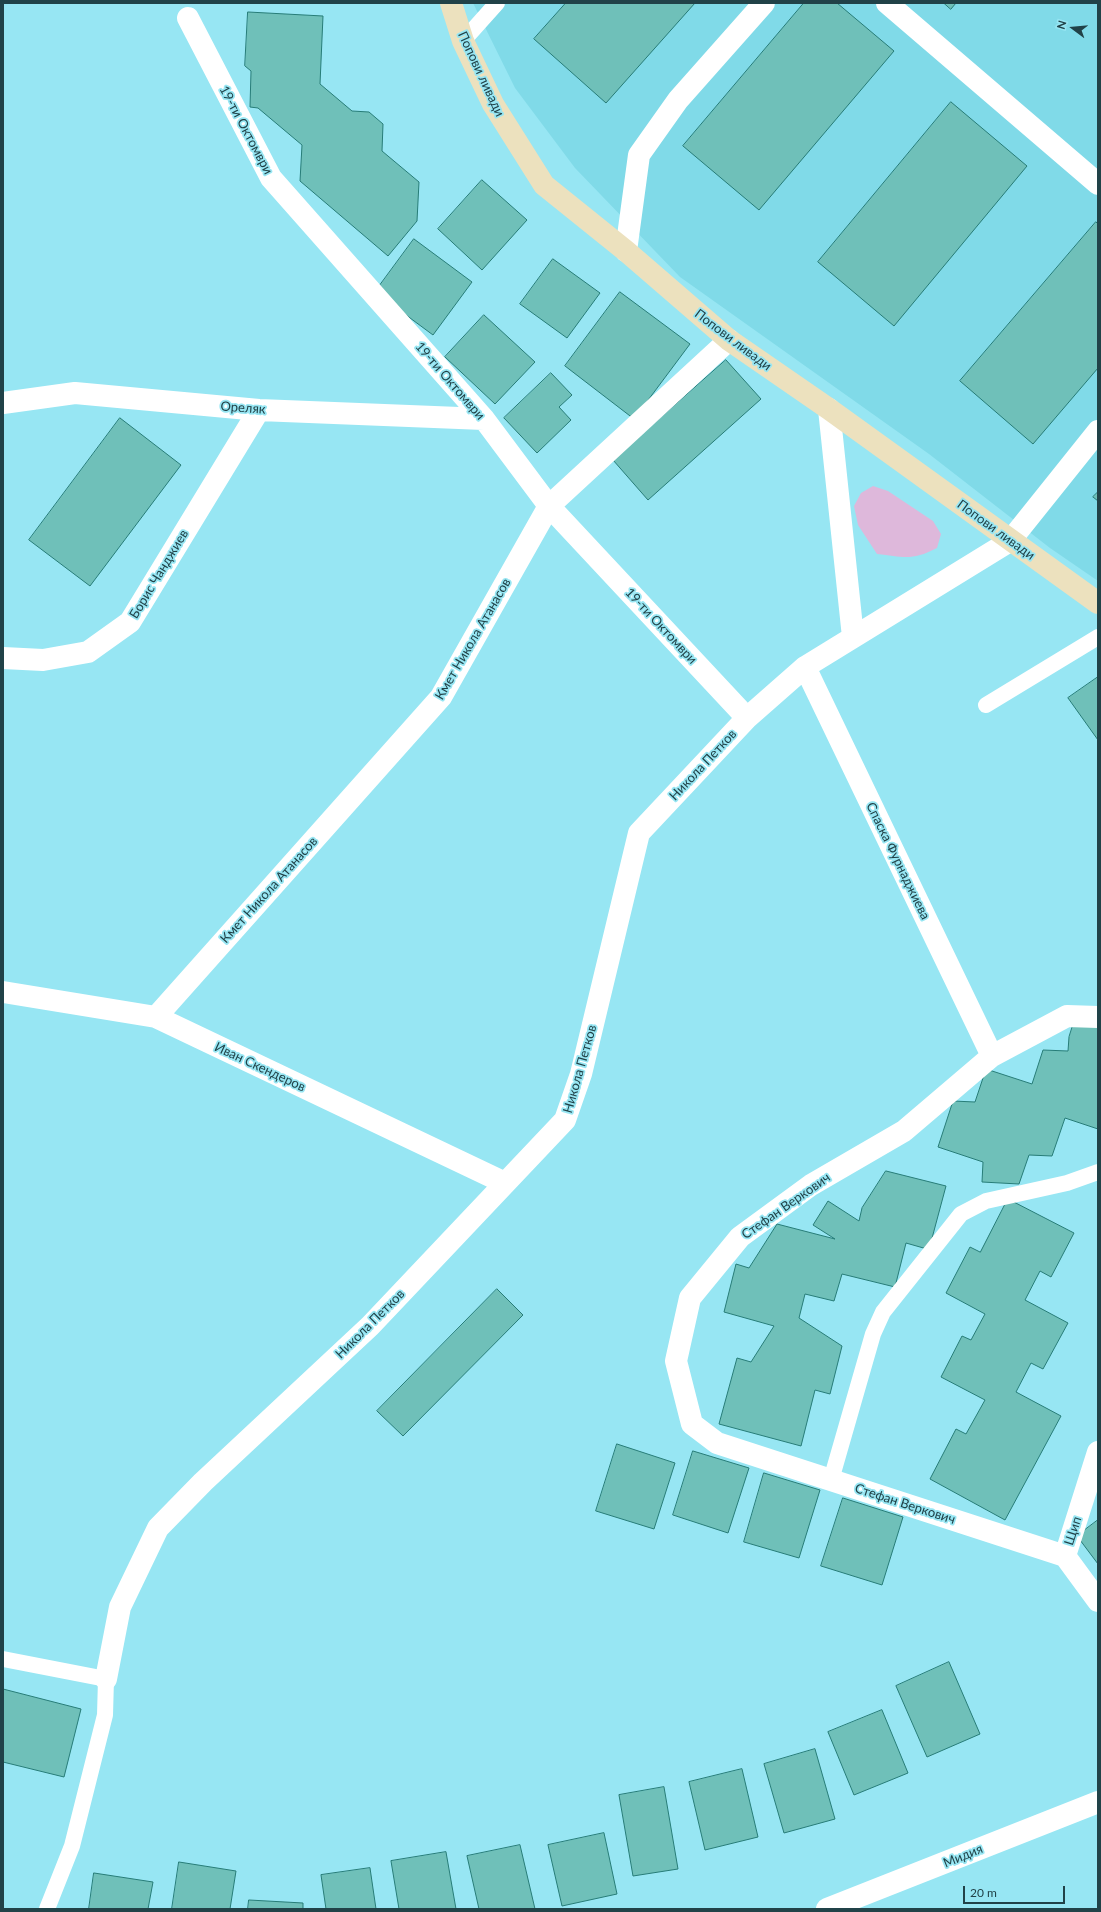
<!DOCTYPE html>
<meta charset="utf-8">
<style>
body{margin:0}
#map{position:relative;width:1101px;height:1912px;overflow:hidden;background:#97e6f3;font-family:Lato,sans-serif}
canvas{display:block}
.frame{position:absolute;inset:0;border:4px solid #214248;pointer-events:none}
.north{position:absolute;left:1053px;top:8px;width:40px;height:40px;-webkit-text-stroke:3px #97e6f3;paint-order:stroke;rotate:286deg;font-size:11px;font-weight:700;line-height:16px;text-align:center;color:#214248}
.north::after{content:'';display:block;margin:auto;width:14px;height:18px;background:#214248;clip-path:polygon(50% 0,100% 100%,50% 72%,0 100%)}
.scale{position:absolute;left:963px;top:1886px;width:102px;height:18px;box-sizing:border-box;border:2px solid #214248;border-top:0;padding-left:5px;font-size:12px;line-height:14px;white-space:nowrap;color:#214248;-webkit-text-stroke:3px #97e6f3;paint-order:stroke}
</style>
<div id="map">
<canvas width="1101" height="1912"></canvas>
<div class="frame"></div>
<div class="north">N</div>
<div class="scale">20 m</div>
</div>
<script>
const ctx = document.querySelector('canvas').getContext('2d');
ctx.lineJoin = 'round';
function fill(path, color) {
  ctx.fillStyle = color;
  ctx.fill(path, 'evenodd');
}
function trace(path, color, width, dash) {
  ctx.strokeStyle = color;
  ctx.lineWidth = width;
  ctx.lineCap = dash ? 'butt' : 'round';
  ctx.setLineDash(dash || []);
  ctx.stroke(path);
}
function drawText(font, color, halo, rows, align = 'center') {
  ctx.font = font + ' Lato,sans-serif';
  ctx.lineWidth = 3.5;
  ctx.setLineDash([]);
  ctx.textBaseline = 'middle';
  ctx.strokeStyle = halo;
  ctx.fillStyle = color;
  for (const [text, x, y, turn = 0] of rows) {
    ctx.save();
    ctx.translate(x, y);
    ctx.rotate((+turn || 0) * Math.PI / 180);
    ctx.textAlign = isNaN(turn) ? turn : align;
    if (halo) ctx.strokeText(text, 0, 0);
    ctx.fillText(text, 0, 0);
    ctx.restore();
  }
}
const built = new Path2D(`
 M473 3H1098V581L1050 548 929 454 680 277 575 168 515 88Z`);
const green = new Path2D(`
 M873 486 888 491 933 521 941 534 937 548C912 561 904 557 877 554L858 525 854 506 861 493Z`);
const building = new Path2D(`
 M566 3H695L606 103 534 39Z
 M804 3H837L894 51 759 210 683 146Z
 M944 3H956L951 9Z
 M248 12 323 16 320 84 352 111 369 112 383 124 382 151 419 182 417 221 388 256 300 181 302 145 258 108 250 107 251 71 245 66Z
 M951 102 1027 166 894 326 818 262Z
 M482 180 527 220 482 270 438 229Z
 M1096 222 1098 224V368L1033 444 960 381Z
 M414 239 472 282 433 335 375 292Z
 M553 259 600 293 567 338 520 304Z
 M620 292 690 344 634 419 565 366Z
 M484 315 535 362 495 404 445 357Z
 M726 360 761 399 648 500 613 460Z
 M551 373 572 395 559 407 571 420 537 453 504 418Z
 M120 418 181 465 90 586 29 540Z
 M1098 492V501L1093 497Z
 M1098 677V740L1068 698Z
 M1075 1019 1098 1026V1129L1065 1118 1052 1156 1029 1155 1019 1184 982 1182 983 1162 938 1147 953 1101 975 1102 986 1069 1032 1084 1043 1050 1068 1051 1069 1037Z
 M886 1171 946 1186 931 1242 927 1249 906 1243 895 1287 842 1274 834 1301 805 1294 799 1318 842 1346 830 1394 815 1390 801 1446 719 1424 737 1358 751 1362 774 1326 724 1312 736 1264 749 1268 777 1224 835 1239 813 1225 828 1201 859 1221 862 1208Z
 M1008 1199 1074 1233 1051 1277 1040 1271 1025 1300 1068 1323 1043 1369 1031 1363 1016 1392 1061 1416 1005 1520 930 1479 956 1429 966 1434 985 1400 941 1377 962 1336 971 1340 985 1314 946 1293 970 1247 980 1252Z
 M497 1289 523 1315 403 1436 377 1411Z
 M617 1444 675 1463 654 1529 596 1511Z
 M693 1451 749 1468 728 1533 673 1515Z
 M764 1473 820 1490 799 1558 744 1542Z
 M843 1498 903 1517 882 1585 821 1566Z
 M1098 1520V1564L1077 1536Z
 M949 1662 980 1734 927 1757 896 1686Z
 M3 1689 81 1709 64 1777 3 1762Z
 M882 1710 908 1773 854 1795 828 1732Z
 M815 1749 835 1819 784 1833 764 1764Z
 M742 1769 758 1837 705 1850 689 1782Z
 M664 1787 678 1869 633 1876 619 1795Z
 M604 1833 617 1894 562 1906 548 1845Z
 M520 1845 535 1909H479L467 1856Z
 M446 1852 456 1909H399L391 1861Z
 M179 1862 236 1871 230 1909H172Z
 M370 1868 376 1909H326L321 1875Z
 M94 1873 153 1882 148 1909H89Z
 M249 1900 303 1903V1909H248Z`);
const lane = new Path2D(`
 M463 41 497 3
 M986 705 1098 637
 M831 1480 873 1334 883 1312 961 1214 986 1201 1067 1183 1098 1172
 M3 1659 106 1679 105 1715 72 1846 47 1909`);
const street = new Path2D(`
 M887 3 1098 184
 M188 18 271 178 484 419 549 506 747 718
 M626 251 639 155 678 100 764 3
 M3 403 75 393 259 410 484 419
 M829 409 853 637
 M3 658 43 660 88 652 130 622 259 410
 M805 667 992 1056
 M3 992 156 1017 505 1183
 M156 1017 441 697 549 506 729 340
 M1098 1452 1065 1556 1098 1601
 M1065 1556 717 1443 692 1424 676 1361 690 1298 740 1237 811 1185 904 1131 992 1056 1067 1016 1098 1017
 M106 1679 120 1607 158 1528 203 1482 370 1326 565 1120 581 1074 639 833 747 718 805 667 1010 541 1098 431
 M827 1909 1098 1802`);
const secondary = new Path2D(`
 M451 3 463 41 493 104 544 185 626 251 729 340 829 409 1098 603`);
const streetNames = [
 ["Попови ливади",481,74,65],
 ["19-ти Октомври",246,130,62],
 ["Попови ливади",733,340,37],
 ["19-ти Октомври",450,381,49],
 ["Ореляк",243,408,4],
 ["Попови ливади",996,530,36],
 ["Борис Чанджиев",159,574,-59],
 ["19-ти Октомври",661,626,47],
 ["Кмет Никола Атанасов",473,639,-60],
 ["Никола Петков",703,765,-47],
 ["Спаска Фурнаджиева",898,861,64],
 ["Кмет Никола Атанасов",269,890,-48],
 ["Иван Скендеров",260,1067,25],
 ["Никола Петков",580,1069,-74],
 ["Стефан Веркович",786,1206,-35],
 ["Никола Петков",370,1324,-45],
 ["Стефан Веркович",905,1504,18],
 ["Щип",1073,1531,-72],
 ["Мидия",963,1856,-22]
];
fill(built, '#80dae8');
fill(green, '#deb8db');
fill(building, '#6fc0b9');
trace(building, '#277c77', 1);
trace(lane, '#fff', 16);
trace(street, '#fff', 22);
trace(secondary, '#ece1be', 22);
drawText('13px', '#214248', '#97e6f3', streetNames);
</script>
